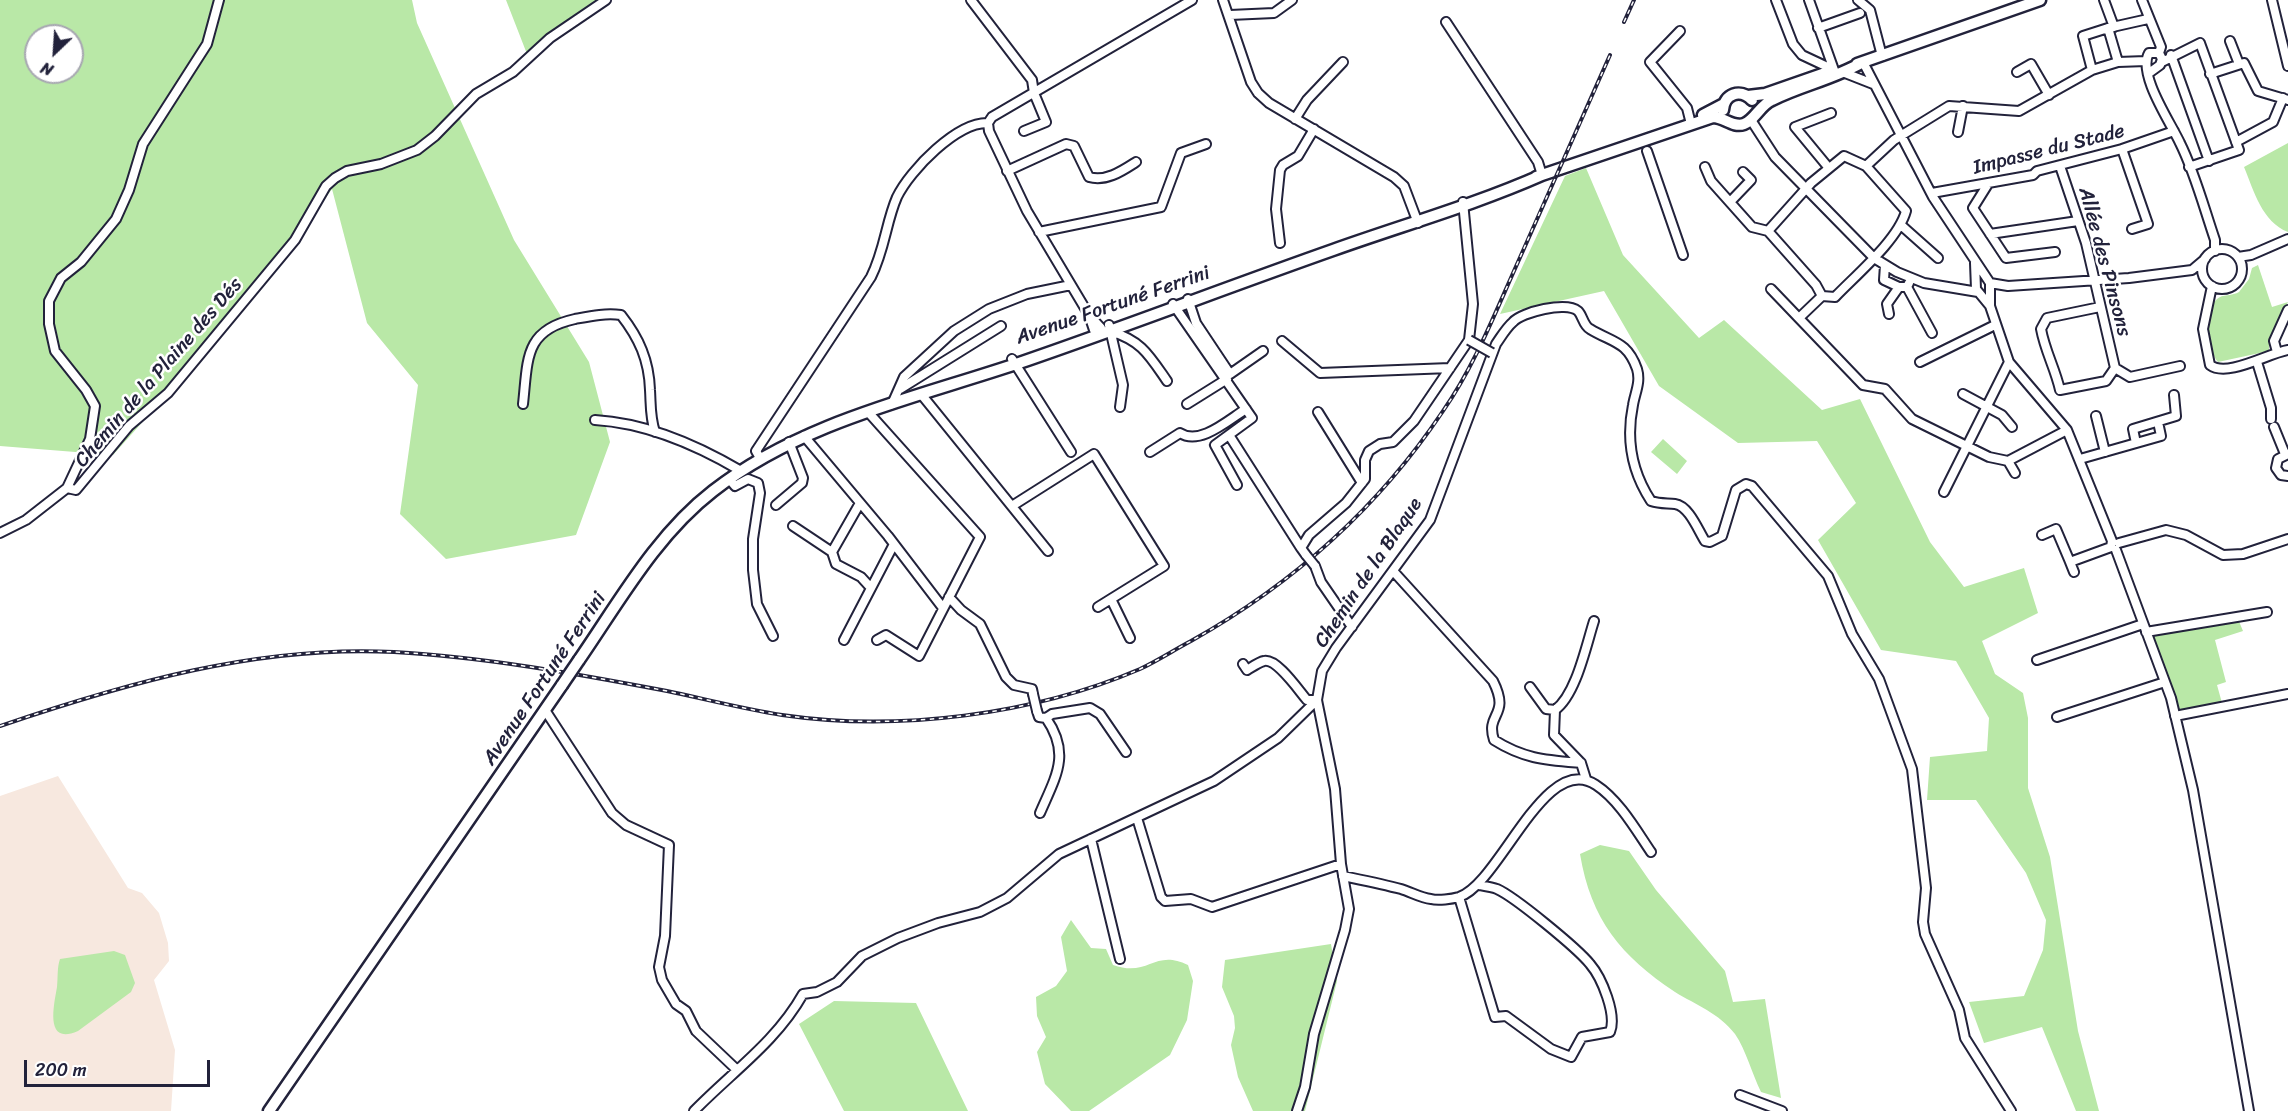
<!DOCTYPE html>
<meta charset="utf-8">
<style>
body{margin:0}
#map{position:relative;width:2288px;height:1111px;overflow:hidden;background:#fff;font-family:Sriracha,sans-serif}
canvas{display:block}
.north{position:absolute;left:24px;top:24px;width:60px;height:60px;box-sizing:border-box;background:#fff;border:2px solid #a7a7b1;border-radius:50%;rotate:205deg;font-size:16px;font-weight:700;line-height:24px;text-align:center;color:#22223b}
.north::after{content:'';display:block;margin:auto;width:21px;height:27px;background:#22223b;clip-path:polygon(50% 0,100% 100%,50% 72%,0 100%)}
.scale{position:absolute;left:24px;top:1060px;width:186px;height:27px;box-sizing:border-box;border:3px solid #22223b;border-top:0;padding-left:8px;font-size:18px;line-height:21px;white-space:nowrap;color:#22223b;-webkit-text-stroke:4px #fff;paint-order:stroke}
</style>
<div id="map">
<canvas width="2288" height="1111"></canvas>
<div class="north">N</div>
<div class="scale">200 m</div>
</div>
<script>
const ctx = document.querySelector('canvas').getContext('2d');
ctx.lineJoin = 'round';
function fill(path, color) {
  ctx.fillStyle = color;
  ctx.fill(path, 'evenodd');
}
function trace(path, color, width, dash) {
  ctx.strokeStyle = color;
  ctx.lineWidth = width;
  ctx.lineCap = dash ? 'butt' : 'round';
  ctx.setLineDash(dash || []);
  ctx.stroke(path);
}
function drawText(font, color, halo, rows, align = 'center') {
  ctx.font = font + ' Sriracha,sans-serif';
  ctx.lineWidth = 5;
  ctx.setLineDash([]);
  ctx.textBaseline = 'middle';
  ctx.strokeStyle = halo;
  ctx.fillStyle = color;
  for (const [text, x, y, turn = 0] of rows) {
    ctx.save();
    ctx.translate(x, y);
    ctx.rotate((+turn || 0) * Math.PI / 180);
    ctx.textAlign = isNaN(turn) ? turn : align;
    if (halo) ctx.strokeText(text, 0, 0);
    ctx.fillText(text, 0, 0);
    ctx.restore();
  }
}
const built = new Path2D(`
 M58 776 128 888 142 893 159 913 168 943 169 961 154 980 175 1050 171 1111H0V796Z`);
const green = new Path2D(`
 M0 0H412L417 23 514 240 589 362 610 442 576 535 446 559 400 514 418 385 367 323 332 189 257 294 113 455 0 446ZM36 36H72V72H36Z
 M506 0H599L555 29 527 54Z
 M2288 143V232C2262 222 2254 191 2244 167Z
 M1586 168 1623 255 1699 338 1724 320 1822 410 1860 399 1930 542 1964 587 2024 568 2038 613 1982 641 1995 674 2023 693 2028 718V788L2050 857 2078 1031 2099 1111H2076L2042 1027 1984 1043 1969 1002 2024 996 2043 950 2046 920 2026 873 1976 800H1927L1930 757 1987 751 1989 718 1956 661 1881 650 1818 540 1856 503 1817 441 1738 443 1659 386 1604 291 1500 314 1565 176Z
 M2258 265 2272 307 2288 302 2269 340V351L2218 362C2207 350 2203 310 2217 299 2222 294 2233 296 2239 292L2249 279 2252 268Z
 M1663 439 1687 461 1677 474 1651 452Z
 M2238 619 2243 631 2215 640 2226 682 2217 685 2222 703 2179 710 2151 635Z
 M1600 845 1629 851 1656 890 1725 971 1733 1002 1765 999 1781 1098 1761 1092C1752 1074 1746 1050 1735 1034 1719 1013 1696 1005 1675 992 1621 956 1591 920 1580 854Z
 M1071 920 1091 948 1106 949 1113 965C1149 978 1154 948 1188 965L1193 981 1187 1020 1170 1055 1089 1111H1071L1045 1084 1037 1052 1046 1037 1037 1016 1036 997 1056 986 1067 971 1061 937Z
 M1331 944 1337 981 1305 1111H1253L1238 1077 1231 1045 1235 1028 1234 1016 1222 987 1225 960Z
 M114 951 125 955 135 983 131 992 78 1031C44 1046 54 1005 57 987 58 978 57 967 60 959Z
 M834 1001 916 1003 968 1111H844L799 1024Z`);
const minor = new Path2D(`
 M971 0 1032 80 1034 93 1046 122 1024 131
 M1223 0 1251 82 1258 93 1269 103 1394 177 1404 186 1418 223
 M1776 0 1793 44 1802 55 1834 70
 M1809 0 1834 70
 M1858 0 1870 10 1882 56
 M2104 0 2114 27
 M2142 0 2161 47 2159 53 2162 59 2160 65 2149 73
 M2272 0 2288 66
 M1230 15 1274 13 1292 0
 M1446 22 1538 162 1542 175
 M1818 28 1860 13
 M2108 28 2148 19
 M1680 31 1650 62 1687 108 1690 120
 M2230 41 2239 64
 M2159 53H2149C2137 74 2171 123 2180 143 2195 173 2204 208 2215 240V251
 M2171 55 2209 161
 M1863 62 1933 197 1990 283 2008 286 2129 278 2192 270 2205 259
 M2162 62 2200 43 2239 150 2189 167
 M2092 70 2083 36 2108 28 2118 62
 M2017 72 2031 64 2049 95
 M1845 73 1873 84
 M2210 74 2244 63 2258 91 2288 100
 M1295 119 1307 100 1343 62
 M1751 120 1775 157 1874 258 1897 272 1924 283 1978 292
 M988 123 989 131 1027 211 1089 315 1101 328 1100 334 1094 330 1089 315
 M988 123 992 117 1192 0
 M1958 132 1963 106
 M2236 142 2273 122 2283 98
 M2122 149 2148 224 2132 229
 M1647 151 1683 255
 M1844 156 1866 166 1906 211C1898 240 1856 275 1835 297L1822 296 1816 285 1768 231 1811 183Z
 M1866 166 1894 140 1949 106 2019 111 2092 70 2118 62 2146 61
 M2060 166 2086 243 2115 368
 M1705 167 1711 181 1752 227 1768 231
 M1828 167 1795 127 1831 113
 M1007 171 1066 144 1074 146 1089 177C1106 182 1122 171 1136 162
 M1988 184 1973 208 2006 258 2055 252
 M1932 193 2033 175 2037 171 2122 149 2174 131
 M1730 202 1751 180 1743 172
 M1902 226 1938 258
 M1039 232 1161 207 1181 153 1206 144
 M1990 234 2078 221
 M1280 243 1276 209 1280 170 1283 165 1298 156 1314 129
 M2202 269a20 20 0 1 1 40 0a20 20 0 1 1-40 0Z
 M2238 257 2251 255 2288 239
 M1975 263 1976 289 1990 306
 M1885 265 1884 280 1899 287
 M1990 283V306L2009 362 2067 430 2112 541 2111 547
 M2212 286 2203 329 2210 365C2227 378 2269 353 2288 350
 M1907 287 1932 333
 M1771 289 1863 385 1885 389 1912 419 1989 457 2008 461 2067 430
 M1188 299 1196 323 1230 374 1263 351
 M1173 304 1252 418 1215 445 1237 485
 M2100 307 2047 318 2041 329C2045 351 2055 368 2060 390L2106 381 2115 368
 M1889 314 1887 304 1899 287H1907L1909 283
 M1799 318 1822 296
 M1109 325 1123 385 1120 407
 M1110 331C1142 341 1149 355 1167 381
 M1282 341 1320 373 1450 368
 M2277 352 2274 341 2288 310
 M1012 359 1071 452
 M1920 362 1995 325
 M2257 362 2271 408V419
 M2115 368 2130 377 2180 366
 M900 389 1001 326
 M921 394 1048 551
 M1963 394 2002 415 2012 427
 M523 404C528 359 524 330 575 319 591 316 605 313 621 315 639 338 649 360 650 390 651 406 650 417 655 432
 M892 404 904 377 954 331 989 309 1027 294 1071 285
 M1187 404 1227 379
 M1318 412 1362 483
 M869 413 980 537 919 656 886 635 877 640
 M2096 416 2105 452
 M595 420C646 423 697 445 741 471
 M2274 427 2285 454
 M1229 435 1301 548
 M804 436 888 536 943 608
 M2136 443 2133 429 2176 416 2174 395
 M1150 452 1180 433C1200 446 1228 420 1246 409
 M2288 454 2278 459 2276 468 2281 475 2288 476
 M760 458 756 451 871 277C885 249 886 222 897 197 910 170 957 122 988 123
 M2080 459 2161 436 2158 422
 M2008 461 2015 473
 M729 479 735 486 748 479 758 483 760 493 753 539V570L757 604 773 636
 M67 488 90 439 95 406 86 390 55 351 49 324V301L61 278 81 262 116 219 129 190 143 144 207 44 219 0
 M1944 492 2009 362
 M776 505 802 483 803 478 789 442
 M1012 506 1094 454 1164 566 1098 607
 M793 526 832 552 836 564 861 577 871 588
 M0 533 26 520 67 488 76 490 129 426 168 393 295 240 326 186 335 178 347 171 381 164 417 150 435 136 476 94 513 72 550 38 606 0
 M2042 535 2056 529 2070 562
 M2119 543 2166 530 2186 535 2223 555 2243 554 2288 539
 M2116 550 2171 698 2193 790 2249 1111
 M832 552 860 503
 M1306 555 1301 548 1309 535 1346 503 1365 479V460L1369 451 1380 444 1393 442 1414 421 1469 340 1473 304 1463 202
 M1315 566 1321 582 1352 627
 M1394 572 1493 681C1511 717 1485 712 1494 740 1524 759 1546 760 1581 763
 M2074 572 2070 562 2111 547
 M949 597 961 610 980 624 1006 677 1014 685 1032 689 1033 694
 M1111 599 1130 638
 M2146 632 2267 612
 M844 640 894 544
 M2037 660 2143 624
 M1243 664 1247 670C1252 667 1259 662 1264 661 1277 658 1299 691 1307 700H1317
 M1530 687 1546 709 1555 710C1576 695 1586 646 1594 621
 M545 710 612 813 626 825 669 845 665 936 659 967 662 980 676 1004 686 1011 696 1031 736 1069
 M1555 710 1554 735 1581 763 1586 779
 M1037 711 1039 717 1046 718C1071 754 1056 776 1040 813
 M2175 716 2288 694
 M2057 717 2165 682
 M1046 718 1052 714 1090 708 1100 714 1126 752
 M1137 818 1161 897 1165 901 1191 899 1212 907 1341 864
 M1091 839 1120 959
 M1343 876C1362 880 1382 884 1401 889 1411 892 1421 898 1431 899 1438 901 1452 899 1459 897 1500 884 1545 750 1596 785 1619 800 1636 830 1651 852
 M1459 897 1495 1017 1506 1016 1551 1049 1571 1057 1582 1037 1610 1032C1617 1015 1602 978 1590 964 1577 948 1515 897 1497 889 1492 887 1485 886 1479 885
 M1740 1095 1782 1111
 M694 1111C732 1072 776 1042 803 994L817 992 837 982 862 956 898 938 938 923 980 912 1007 898 1059 854 1214 781 1278 738 1317 700
 M1297 1111 1305 1087 1314 1034 1345 930 1349 909 1341 864 1335 789 1317 700 1322 671 1336 648 1430 520 1496 344C1501 337 1506 328 1513 322 1522 312 1566 301 1578 311 1583 316 1583 325 1590 329 1613 343 1627 341 1637 369 1641 382 1635 393 1633 405 1626 439 1632 472 1651 501 1660 504 1667 503 1675 504 1689 506 1698 530 1705 541L1710 542 1722 536 1736 490 1746 484 1752 486 1828 576 1852 634 1879 679 1912 769 1926 888 1923 922 1925 934 1959 1010 1965 1038 2011 1111`);
const secondary = new Path2D(`
 M1857 64 2040 0
 M1748 96 1765 94 1831 71
 M1723 110C1724 94 1740 88 1752 100
 M1703 115 1724 104
 M1536 177 1713 117C1724 117 1733 128 1744 124 1755 120 1760 105 1772 100 1802 85 1834 79 1863 62
 M579 660C619 602 656 535 713 491 801 422 915 398 1019 363 1124 327 1228 287 1333 250 1403 225 1474 205 1542 175
 M269 1111 562 685`);
const rail = new Path2D(`
 M1624 22 1634 0
 M0 726C127 683 258 645 394 652 485 657 577 674 667 691 705 699 744 709 782 715 897 732 1033 715 1140 669 1157 661 1174 650 1191 641 1293 584 1378 508 1443 411 1475 365 1495 313 1518 262 1548 193 1580 124 1610 55`);
const minorBridge = new Path2D(`
 M1469 340 1492 353
 M1306 555 1315 566
 M1033 694 1037 711`);
const secondaryBridge = new Path2D(`
 M562 685 579 660`);
const streetNames = [
 ["Impasse du Stade",2049,150,-14],
 ["Allée des Pinsons",2104,262,75],
 ["Avenue Fortuné Ferrini",1113,306,-19],
 ["Chemin de la Plaine des Dés",159,373,-49],
 ["Chemin de la Blaque",1369,573,-56],
 ["Avenue Fortuné Ferrini",545,679,-56]
];
fill(built, '#f7e8df');
fill(green, '#b9e8a7');
trace(minor, '#22223b', 12);
trace(secondary, '#22223b', 15);
trace(minor, '#fff', 8);
trace(secondary, '#fff', 10);
trace(rail, '#22223b', 4);
trace(rail, '#fff', 1.5, [4.5]);
trace(minorBridge, '#22223b', 12, []);
trace(secondaryBridge, '#22223b', 15, []);
trace(minorBridge, '#fff', 8);
trace(secondaryBridge, '#fff', 10);
drawText('20px', '#22223b', '#fff', streetNames);
</script>
